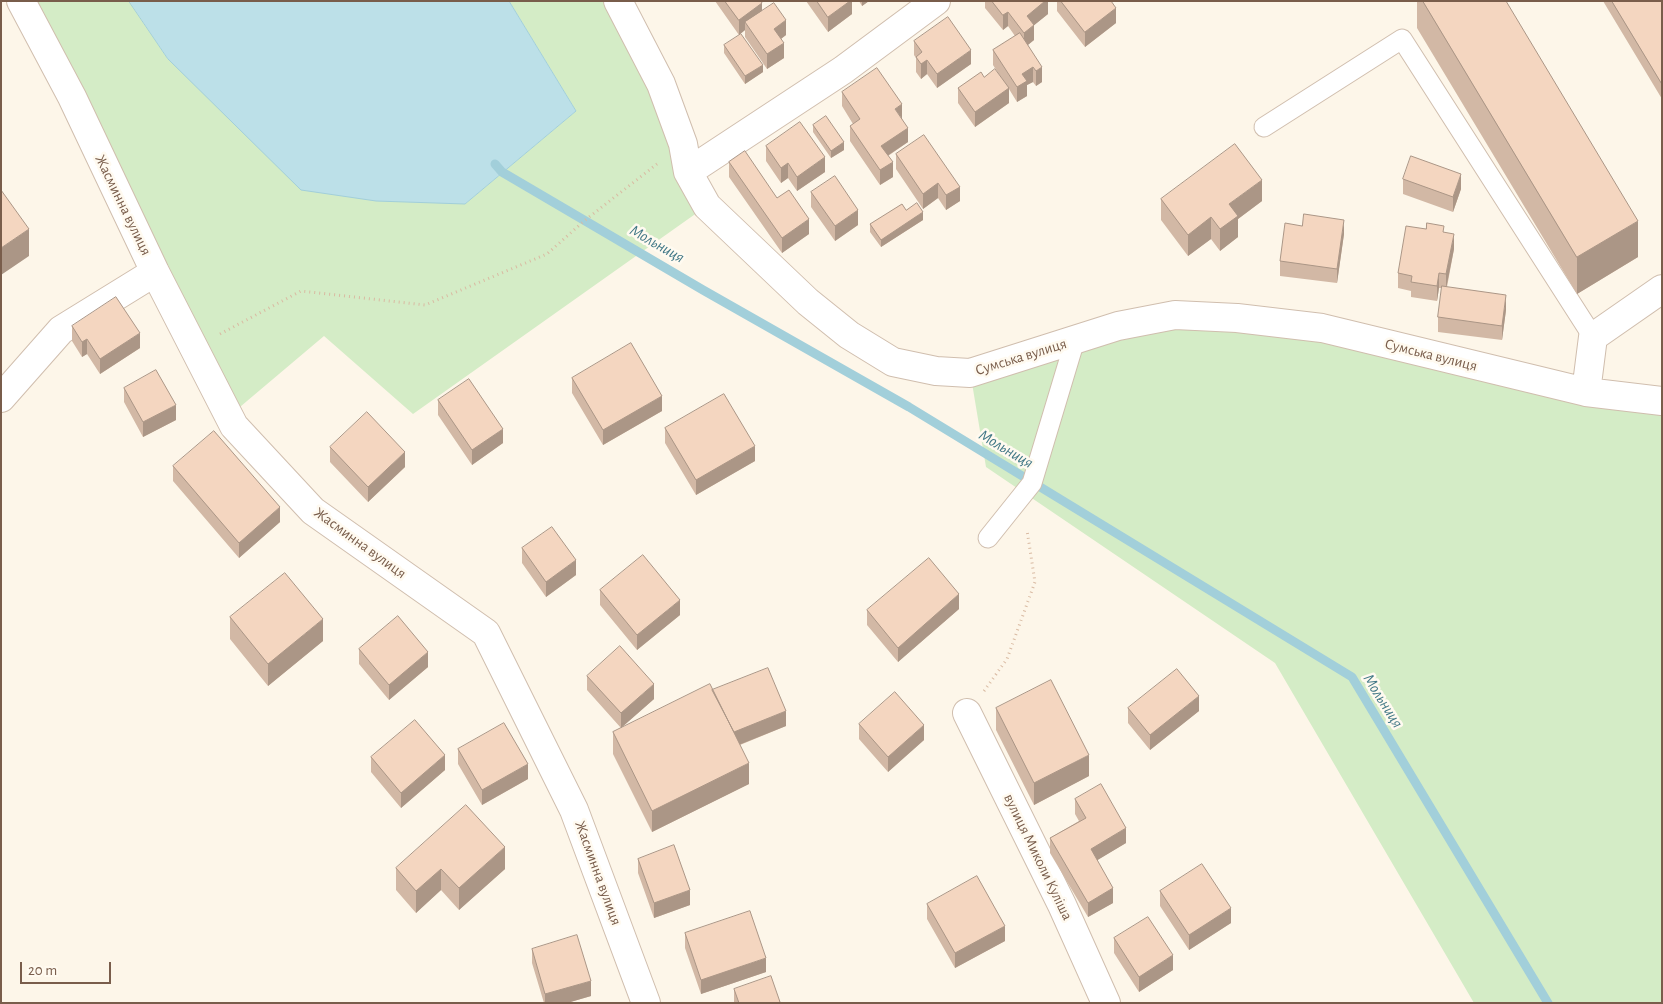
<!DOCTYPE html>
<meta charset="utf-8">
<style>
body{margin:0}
#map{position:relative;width:1663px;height:1004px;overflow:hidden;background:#fdf6e9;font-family:"Alegreya Sans",sans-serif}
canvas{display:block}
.frame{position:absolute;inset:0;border:2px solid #795d4b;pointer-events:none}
.scale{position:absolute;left:20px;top:962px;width:91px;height:22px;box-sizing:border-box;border:2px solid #795d4b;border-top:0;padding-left:6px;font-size:15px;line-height:18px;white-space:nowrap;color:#795d4b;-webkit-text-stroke:4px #fffaf0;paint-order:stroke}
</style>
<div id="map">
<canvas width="1663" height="1004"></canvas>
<div class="frame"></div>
<div class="scale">20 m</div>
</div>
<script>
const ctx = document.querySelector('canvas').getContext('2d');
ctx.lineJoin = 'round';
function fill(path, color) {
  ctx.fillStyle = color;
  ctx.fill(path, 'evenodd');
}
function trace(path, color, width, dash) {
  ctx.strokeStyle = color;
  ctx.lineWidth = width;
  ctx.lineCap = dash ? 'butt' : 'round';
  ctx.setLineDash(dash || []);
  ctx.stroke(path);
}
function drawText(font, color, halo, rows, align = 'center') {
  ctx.font = font + ' "Alegreya Sans",sans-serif';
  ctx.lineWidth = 5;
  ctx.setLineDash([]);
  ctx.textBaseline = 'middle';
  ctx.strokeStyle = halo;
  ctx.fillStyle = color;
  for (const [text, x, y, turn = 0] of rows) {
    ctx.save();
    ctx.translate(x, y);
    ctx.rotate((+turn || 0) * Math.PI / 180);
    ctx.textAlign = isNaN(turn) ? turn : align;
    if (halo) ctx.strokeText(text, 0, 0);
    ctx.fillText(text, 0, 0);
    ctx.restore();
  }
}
const green = new Path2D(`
 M18 1H129L168 59 465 204 576 111 509 1H618L708 205 413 414 324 336 234 412Z
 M1237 317 1662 404V1003H1474L1275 663 986 467 970 371 1119 325Z`);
const water = new Path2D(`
 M129 1H509L576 111 465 204 376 201 301 190 168 59Z`);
const stream = new Path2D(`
 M495 164 502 172 703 290 909 407 1352 677 1548 1003`);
const path = new Path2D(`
 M220 334 301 291 425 305 547 254 584 221 657 164
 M984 691 1007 659 1035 582 1027 530`);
const service = new Path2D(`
 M1264 127 1402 39 1593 337
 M988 538 1032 483 1075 340`);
const minor = new Path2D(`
 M21 1 72 97 155 272 234 426 313 511 486 633 574 810 646 1003
 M618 1 661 84 683 144 688 172 707 206 808 302 849 335 893 362 936 371 970 373 1118 326 1175 315 1237 318 1322 328 1586 392 1662 401
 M688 172 843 70 936 1
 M1586 392 1593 337 1662 289
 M1 398 61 330 155 272
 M967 713 1062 905 1106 1003`);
const wall = new Path2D(`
 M715 1H761L762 10 786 35 781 39 784 58 767 69 745 37V30L739 35Z
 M806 1H852V14L828 32Z
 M859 1H869L862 6Z
 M985 1H1048V14L1034 25V40L1028 45 1042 82 1036 86 1033 82 1027 85V96L1017 102 1009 89V103L975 127 958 103V88L984 77 1005 84 993 65V50L1015 36 1008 26 1003 30 985 8Z
 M1057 1H1111L1116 23 1085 47 1057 11Z
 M1417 1H1506L1638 257 1577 294 1417 28Z
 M1603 1H1662V99Z
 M914 41 971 64 937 88 927 74 921 79 916 72V58L914 55Z
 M724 45 763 72 745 84 724 53Z
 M842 92 902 118 908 142 888 156 893 177 880 185 850 141V126L853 124 842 106Z
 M813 125 844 150 831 158 813 132Z
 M766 146 825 172 797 191 788 178 781 183 766 161Z
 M896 154 960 187V201L946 210 938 198 923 209 896 169Z
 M729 162 777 198 809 234 782 253 729 177Z
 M1403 179 1461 189 1453 212 1403 194Z
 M811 192 858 225 835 241 811 207Z
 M1161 199 1262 201 1238 219V237L1220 251 1211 239 1188 256 1161 220Z
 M906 210 923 220 881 247 870 232V224Z
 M1444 232 1454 249 1447 287 1506 310 1502 340 1438 332V317L1442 288H1439L1437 301 1411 297V291L1398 288V273Z
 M1344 234 1337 283 1280 276V261Z
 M72 326 140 348 100 374 87 354 82 357 72 341Z
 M572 378 662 411 603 445 572 393Z
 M124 388 176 420 143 437 124 402Z
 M438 400 503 443 472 465 438 415Z
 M665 428 755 461 696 495 665 443Z
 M330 447 405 467 368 502 330 462Z
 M173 466 280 522 239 558 173 481Z
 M522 548 576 575 546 597 522 563Z
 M600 590 680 615 637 650 600 605Z
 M959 609 898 662 867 625V610Z
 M230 617 323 641 268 686 230 639Z
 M359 649 428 667 389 700 359 664Z
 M587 676 654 699 621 728 587 690Z
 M712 690 786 726 740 745 749 784 652 832 613 754V732Z
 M996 708 1089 776 1034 805 996 730Z
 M1128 708 1199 711 1150 750 1128 723Z
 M859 724 924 740 888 772 859 739Z
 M458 749 528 779 482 805 458 764Z
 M371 757 445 770 401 808 371 772Z
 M1075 799 1126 843 1097 860 1113 903 1088 917 1050 853V838L1079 821 1075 814Z
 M638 859 690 905 654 918 638 873Z
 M396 868 505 869 459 910 441 890 416 913 396 890Z
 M1160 891 1231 923 1189 950 1160 906Z
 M927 904 1005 941 955 968 927 919Z
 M685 933 766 972 701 994 685 948Z
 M1114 938 1173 970 1139 992 1114 953Z
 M532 949 591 996 567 1003H544L532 963Z
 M734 989 780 1003H734Z`);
const shadedWall = new Path2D(`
 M850 1H852V14L828 32V17Z
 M862 1H869L862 6Z
 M1045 1H1048V14L1027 31V16Z
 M762 3V18L745 22V30L739 35V20Z
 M1116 8V23L1085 47V32Z
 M1008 12V26L1003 30V15Z
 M786 20V35L774 44V29Z
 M1034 25V40L1024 48V33Z
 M784 43V58L767 69V54Z
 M971 50V64L937 88V74Z
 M927 60V74L921 79V64Z
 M763 65V72L745 84V76Z
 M1033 67V82L1027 85V96L1017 102V87L1022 74Z
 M1042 67V82L1036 86V71Z
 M1009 88V103L975 127V112Z
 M902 104V119L895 109Z
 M908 128V142L881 160V146Z
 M844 142V150L831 158V151Z
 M825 157V172L797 191V177Z
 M893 162V177L880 185V170Z
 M788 163V178L781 183V168Z
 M1461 174V189L1453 212V197Z
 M1262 180V201L1238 219V237L1220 251V229L1229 204Z
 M938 183V198L923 209V194Z
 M960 187V201L946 210V195Z
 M858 210V225L835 241V226Z
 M923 212V220L881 247V240Z
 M1211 217V239L1188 256V235Z
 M809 219V234L782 253V238Z
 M1344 220V234L1337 283V269Z
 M1638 221V257L1577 294V257Z
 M29 229V256L1 275V248Z
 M1454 234V249L1446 289V274Z
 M1439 273V288L1437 301V286Z
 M1506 295V310L1502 340V326Z
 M140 333V348L100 374V359Z
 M87 339V354L82 357V342Z
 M662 396V411L603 445V430Z
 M176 405V420L143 437V422Z
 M503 429V443L472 465V450Z
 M755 446V461L696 495V480Z
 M405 452V467L368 502V487Z
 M280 507V522L239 558V543Z
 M576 560V575L546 597V582Z
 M959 594V609L898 662V648Z
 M680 600V615L637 650V635Z
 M323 619V641L268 686V664Z
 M428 652V667L389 700V685Z
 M654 684V699L621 728V713Z
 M1199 696V711L1150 750V735Z
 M786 711V726L731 748V733Z
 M924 725V740L888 772V757Z
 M445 755V770L401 808V793Z
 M1089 755V776L1034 805V783Z
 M749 763V784L652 832V811Z
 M528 764V779L482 805V790Z
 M1126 828V843L1091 864V849Z
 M505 847V869L459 910V888Z
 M441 869V890L416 913V891Z
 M1113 888V903L1088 917V903Z
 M690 890V905L654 918V903Z
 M1231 908V923L1189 950V935Z
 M1005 926V941L955 968V953Z
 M1173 955V970L1139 992V977Z
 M766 958V972L701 994V980Z
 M591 981V996L567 1003H545V994Z`);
const building = new Path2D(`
 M725 1H761L762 3 739 20Z
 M817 1H850L828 17Z
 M992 1H1045L1027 16 1034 25 1024 33 1008 12 1003 15Z
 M1061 1H1111L1116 8 1085 32Z
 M1423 1H1506L1638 221 1577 257Z
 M1612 1H1662V84Z
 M774 3 786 20 774 29 784 43 767 54 745 22Z
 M948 17 971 50 937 74 927 60 921 64 916 57 922 52 914 41Z
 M1020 33 1042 67 1036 71 1033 67 1022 74 1027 81 1017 87 993 50Z
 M741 34 763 65 745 76 724 45Z
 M877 68 902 104 895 109 908 128 881 146 893 162 880 170 850 126 860 119 842 92Z
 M995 69 1009 88 975 112 958 88 981 72 984 77Z
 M826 116 844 142 831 151 813 125Z
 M800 122 825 157 797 177 788 163 781 168 766 146Z
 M924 135 960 187 946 195 938 183 923 194 896 154Z
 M1235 144 1262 180 1229 204 1238 216 1220 229 1211 217 1188 235 1161 199Z
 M745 151 777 198 789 190 809 219 782 238 729 162Z
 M1411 156 1461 174 1453 197 1403 179Z
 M835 176 858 210 835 226 811 192Z
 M1 190 29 229 1 248Z
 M917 203 923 212 881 240 870 224 902 204 906 210Z
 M1304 214 1344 220 1337 269 1280 261 1285 223 1302 226Z
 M1427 223 1444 226 1443 232 1454 234 1446 274 1439 273 1437 286 1411 282 1412 276 1398 273 1406 226 1426 229Z
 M1442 286 1506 295 1502 326 1438 317Z
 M116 297 140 333 100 359 87 339 82 342 72 326Z
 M631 343 662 396 603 430 572 378Z
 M156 370 176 405 143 422 124 388Z
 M469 379 503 429 472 450 438 400Z
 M724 394 755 446 696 480 665 428Z
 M367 412 405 452 368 487 330 447Z
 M214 431 280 507 239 543 173 466Z
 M552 527 576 560 546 582 522 548Z
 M643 555 680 600 637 635 600 590Z
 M929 558 959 594 898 648 867 610Z
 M285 573 323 619 268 664 230 617Z
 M398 616 428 652 389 685 359 649Z
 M620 646 654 684 621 713 587 676Z
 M768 668 786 711 734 732 712 690Z
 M1177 669 1199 696 1150 735 1128 708Z
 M1051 680 1089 755 1034 783 996 708Z
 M710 684 749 763 652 811 613 732Z
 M895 692 924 725 888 757 859 724Z
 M415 720 445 755 401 793 371 757Z
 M504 723 528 764 482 790 458 749Z
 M1101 784 1126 828 1091 849 1113 888 1088 903 1050 838 1086 818 1075 799Z
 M466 805 505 847 459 888 441 869 416 891 396 868Z
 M674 845 690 890 654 903 638 859Z
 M1202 864 1231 908 1189 935 1160 891Z
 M977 876 1005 926 955 953 927 904Z
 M750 911 766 958 701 980 685 933Z
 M1148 917 1173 955 1139 977 1114 938Z
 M577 935 591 981 545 994 532 949Z
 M771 976 780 1002 777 1003H739L734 989Z`);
const streetNames = [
 ["Жасминна вулиця",123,205,64],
 ["Сумська вулиця",1431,355,14],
 ["Сумська вулиця",1021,357,-17],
 ["Жасминна вулиця",360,543,36],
 ["вулиця Миколи Куліша",1038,857,64],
 ["Жасминна вулиця",598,873,70]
];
const waterNames = [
 ["Мольниця",657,244,30],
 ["Мольниця",1006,449,31],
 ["Мольниця",1383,701,58]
];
fill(green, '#d4ecc6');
fill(water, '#bce0e8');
trace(water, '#a2cfda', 1);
trace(stream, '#a2cfda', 9);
trace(service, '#d0beae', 21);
trace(minor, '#d0beae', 30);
trace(path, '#d9baa2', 3, [1, 4]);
trace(service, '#fff', 19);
trace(minor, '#fff', 28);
fill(wall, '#d2b8a5');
fill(shadedWall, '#ab9686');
fill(building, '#f4d6c0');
trace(building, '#ab9686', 1);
drawText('15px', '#795d4b', '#fffaf0', streetNames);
drawText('italic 16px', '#407786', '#fffaf0', waterNames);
</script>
